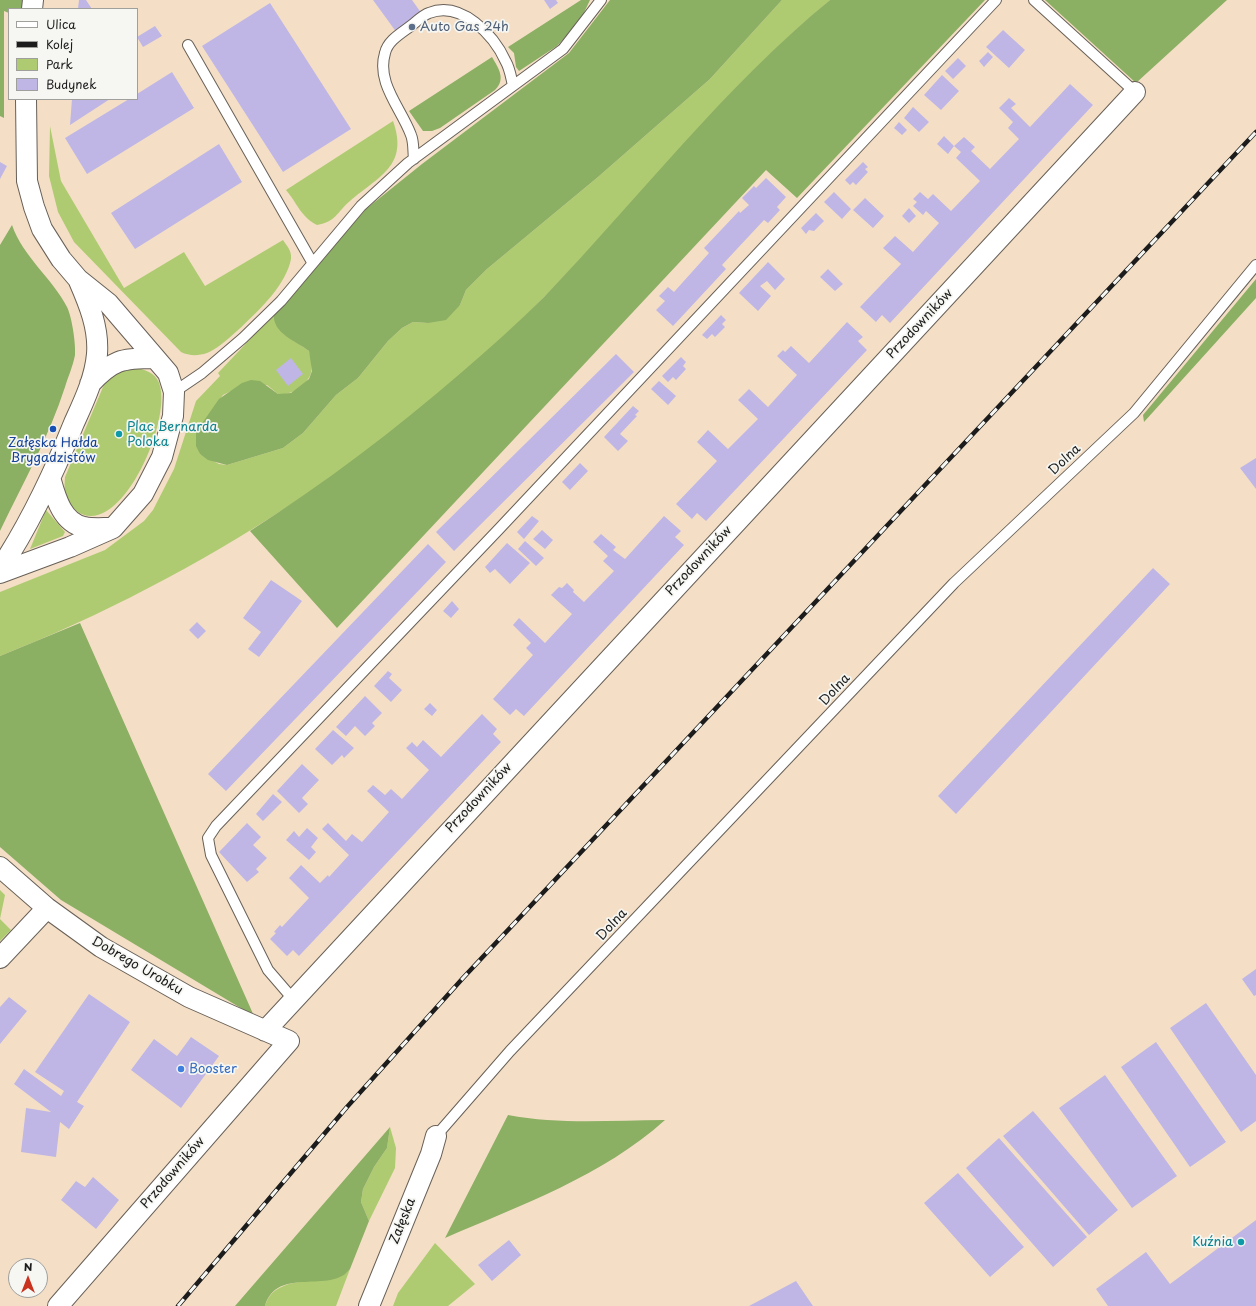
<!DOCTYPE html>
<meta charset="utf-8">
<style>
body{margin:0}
#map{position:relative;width:1256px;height:1306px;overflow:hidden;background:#f4dfc6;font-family:"Playpen Sans",sans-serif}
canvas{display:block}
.legend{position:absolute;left:8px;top:8px;width:130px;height:92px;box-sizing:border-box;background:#f6f6f2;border:1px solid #9f9f9c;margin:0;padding:5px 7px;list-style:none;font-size:12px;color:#1c1c1c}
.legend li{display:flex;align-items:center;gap:8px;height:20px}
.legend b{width:20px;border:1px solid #9f9f9c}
.north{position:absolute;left:8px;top:1258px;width:40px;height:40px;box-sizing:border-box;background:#f6f6f2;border:1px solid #9f9f9c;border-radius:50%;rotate:0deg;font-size:11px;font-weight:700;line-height:16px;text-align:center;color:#1c1c1c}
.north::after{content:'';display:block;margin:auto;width:14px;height:18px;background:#c8321e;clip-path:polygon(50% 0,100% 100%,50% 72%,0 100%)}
</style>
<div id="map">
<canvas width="1256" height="1306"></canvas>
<ul class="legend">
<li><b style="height:5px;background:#fff"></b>Ulica</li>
<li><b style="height:5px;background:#1c1c1c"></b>Kolej</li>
<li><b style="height:11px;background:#afcb71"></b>Park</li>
<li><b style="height:11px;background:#bfb6e5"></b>Budynek</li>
</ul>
<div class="north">N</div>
</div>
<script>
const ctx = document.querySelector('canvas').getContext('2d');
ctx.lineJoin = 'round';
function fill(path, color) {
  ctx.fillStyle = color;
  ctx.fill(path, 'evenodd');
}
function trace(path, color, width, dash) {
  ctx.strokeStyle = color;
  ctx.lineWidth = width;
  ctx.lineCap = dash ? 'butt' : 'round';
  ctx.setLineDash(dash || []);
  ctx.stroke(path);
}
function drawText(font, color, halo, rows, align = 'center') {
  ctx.font = font + ' "Playpen Sans",sans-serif';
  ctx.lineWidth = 3.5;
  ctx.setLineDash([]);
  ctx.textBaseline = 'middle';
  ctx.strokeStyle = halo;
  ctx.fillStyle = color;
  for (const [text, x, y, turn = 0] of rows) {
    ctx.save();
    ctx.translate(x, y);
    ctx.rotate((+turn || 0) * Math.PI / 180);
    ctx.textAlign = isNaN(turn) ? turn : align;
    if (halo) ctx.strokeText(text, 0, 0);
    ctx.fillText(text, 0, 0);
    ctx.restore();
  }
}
const green = new Path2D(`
 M782 0H830C724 89 640 200 543 298 390 453 202 576 0 656V592L105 550 144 521 153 510 174 469 196 401 220 376 218 373 274 314 284 334 309 351C311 357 313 367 311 373 307 386 291 396 278 394L267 385 231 391 223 395 206 419 196 438 200 454 219 464 227 465 283 448 303 433 336 395 358 378 388 341 402 328 413 322 428 323 460 305 466 290 487 269 598 177 710 79Z
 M393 121C409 166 379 176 350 201 337 212 336 222 317 225 301 217 297 203 286 190Z
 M50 126 61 181 124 288 184 252 205 286 283 240C287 246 292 251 291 259 289 271 280 285 273 294 263 307 221 349 207 353 198 356 189 356 181 352L74 242 58 212 49 176Z
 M133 367C141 369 152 371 157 379 178 410 120 546 75 510 64 500 64 491 65 477L103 387 110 375Z
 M46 510 65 532 63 536 30 549Z
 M0 890 5 895 0 919 11 930 0 941Z
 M390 1127 396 1148 395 1168 369 1221 361 1202 363 1189 374 1167 387 1148Z
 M435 1243 475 1284 448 1306H393L398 1293Z
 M350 1269 336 1306H265C273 1277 311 1283 334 1277 341 1275 346 1275 350 1269Z`);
const forest = new Path2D(`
 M0 0H25V9H9V13L4 11V118L0 116Z
 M581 0H590L580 21 557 46 519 71 516 67 514 53 508 47Z
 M610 0H782L710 79 598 177 487 269 466 290 460 305 446 320 428 323 413 322 402 328 388 341 358 378 336 395 303 433 283 448 227 465 208 460 200 454 196 446V432L219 399 242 383 251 380 260 381 278 394 291 393 309 379 312 371 309 351C296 341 272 333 274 314L366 209 422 164 569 53Z
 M830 0H985L797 198 766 170 337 628 250 531C325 483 395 430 462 372 490 348 518 323 544 297 639 198 724 87 830 0Z
 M1045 0H1227L1136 83Z
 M492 57C499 69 506 79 495 90L440 128 432 131H423L409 111Z
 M12 225C23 257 52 278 67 307 72 317 76 345 75 355 73 366 68 377 65 387 49 437 23 483 0 531V245Z
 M1256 279V298L1144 422 1143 415Z
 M80 623 254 1016 61 900 0 847V656Z
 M508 1115C560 1125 613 1120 665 1120 603 1176 521 1205 445 1238Z
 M390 1127 387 1148 374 1167 363 1189 361 1202 369 1221 350 1269C331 1295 277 1265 265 1306H235Z`);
const building = new Path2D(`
 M79 0H86L92 9H78Z
 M373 0H412L422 14 397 33Z
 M544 0H556L558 3 550 9Z
 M270 3 351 129 283 172 202 46Z
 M155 26 162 36 143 47 137 37Z
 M1003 30 1025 50 1009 68 986 47Z
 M988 52 993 57 984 67 979 61Z
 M958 58 966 66 953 79 945 71Z
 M172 72 194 108 87 174 65 138 129 99H137V94Z
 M942 75 959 91 941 110 924 95Z
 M1070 84 1093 105 890 323 882 315 876 322 860 307 901 264 883 248 895 236 913 252 939 223 926 211 923 215 913 206 917 202 913 199 920 192 928 199 933 194 951 211 980 181 956 158 961 152 954 146 948 154 937 144 944 136 954 146 964 137 975 147 971 151 990 169 1019 139 1008 128 1013 122 999 108 1009 98 1016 104 1011 108 1030 127Z
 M72 99H110L70 125Z
 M913 107 929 122 919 132 904 118Z
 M899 122 907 130 902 135 894 128Z
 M219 144 242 182 135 249 111 213Z
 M0 162 7 166 0 179Z
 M863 162 868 167 865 169 868 172 856 185 853 182 850 185 845 180Z
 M766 178 786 197 777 207 780 210 768 223 764 220 722 265 726 269 673 326 656 310 665 301 659 296 668 287 674 292 709 253 704 248 739 211 740 213 749 205 742 198 754 186 756 188Z
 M834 192 851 209 842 219 824 202Z
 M865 198 884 216 873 228 853 210Z
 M909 208 916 216 909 223 902 216Z
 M816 213 824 221 814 231 809 230 806 234 801 228Z
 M768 262 785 279 775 290 767 281 760 286 771 296 758 311 739 293Z
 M828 269 843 284 835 291 820 277Z
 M721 315 726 320 722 324 725 327 715 337 712 334 707 339 702 335Z
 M847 322 863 337 858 341 867 350 706 521 697 513 692 519 676 504 717 461 697 442 708 430 728 449 758 419 738 400 749 389 768 407 797 375 777 356 783 350 785 352 791 346 809 363Z
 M616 354 634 372 454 551 436 532Z
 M681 357 686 362 683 366 686 369 676 380 673 377 668 382 662 376Z
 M291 358 303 374 288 386 276 370Z
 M659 381 676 396 668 405 651 389Z
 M633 406 639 411 635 415 637 416 620 434 628 441 618 451 604 437Z
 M1256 458V489L1240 468Z
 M580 463 588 471 570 490 562 482Z
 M532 516 539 521 524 539 517 532Z
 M664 516 681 531 675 537 684 545 524 716 516 709 510 715 493 699 533 655 526 648 531 643 513 625 519 618 545 643 572 614 551 595 559 587 562 588 567 583 574 590 573 592 584 602 614 571 603 561 608 556 593 542 601 534 616 547 613 550 625 559Z
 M542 530 553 540 545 549 533 539Z
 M525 541 544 558 536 566 518 549Z
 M507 543 530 563 510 584 495 569 490 573 485 567Z
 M428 544 446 562 226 791 208 774Z
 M1153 568 1170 584 956 814 938 796Z
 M271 580 302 601 259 657 248 649 261 632 243 618Z
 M452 601 459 609 451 618 443 611Z
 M197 622 206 631 198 639 189 630Z
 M388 671 392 674 389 678 402 690 391 702 374 686Z
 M365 696 382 713 372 723 375 726 365 736 355 726 346 736 336 727Z
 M430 703 437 710 432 716 424 709Z
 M482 714 497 729 493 734 501 742 299 956 293 950 287 956 270 939 276 933 274 932 280 925 282 927 309 898 289 878 301 865 320 883 328 875 329 877 349 855 322 829 328 823 346 841 352 834 362 842 389 812 367 791 373 785 385 795 391 789 402 799 429 770 406 748 412 742 417 747 423 740 441 757Z
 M333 730 354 748 344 758 342 755 332 765 315 749Z
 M302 764 319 780 302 798 308 804 299 813 277 791Z
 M273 794 282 802 263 821 256 814Z
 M247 823 261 837 253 845 267 858 256 869 259 872 247 882 219 852Z
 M307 828 318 838 311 847 316 852 309 860 286 840 294 831 299 837Z
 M1256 969V995L1254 996 1242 979Z
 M89 994 130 1022 77 1102 84 1106 69 1129 60 1122 56 1157 21 1152 26 1108 51 1112 14 1084 24 1069 61 1096 64 1091 35 1072Z
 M9 997 27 1011 0 1044V1007Z
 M1206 1003 1256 1075V1121L1241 1132 1170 1028Z
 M191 1037 219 1056 181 1108 131 1070 154 1039 177 1056Z
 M1156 1042 1226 1142 1190 1167 1121 1067Z
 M1105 1075 1177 1176 1132 1208 1059 1108Z
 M1033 1111 1118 1210 1089 1235 1003 1136Z
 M999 1138 1087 1237 1053 1267 966 1168Z
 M958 1173 1024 1247 990 1277 924 1203Z
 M93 1177 119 1200 96 1229 61 1200 76 1181 85 1187Z
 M1256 1220V1306H1108L1096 1289 1146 1252 1170 1284Z
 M509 1240 521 1255 492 1281 478 1265Z
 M796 1281 813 1306H749Z`);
const service = new Path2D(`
 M1034 0 1135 92
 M188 45 312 262
 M414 159C413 151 414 142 411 135 401 108 376 83 385 53 388 40 402 33 412 25 417 21 423 15 429 13 461 0 494 35 506 62 510 69 511 78 513 85
 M174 392 202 373 243 338 281 301 361 206 408 163 563 49 601 0
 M293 999 268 970 211 855 208 838 216 826 499 529 996 0
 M436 1136 510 1051 954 583 1134 413 1256 265`);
const minor = new Path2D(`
 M32 9 33 0
 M90 384C112 360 122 358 154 358
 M51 481C56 499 63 523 84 527 92 529 102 528 110 528
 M0 569C31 522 53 475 74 423 84 401 95 378 97 354 99 328 89 304 79 281
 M0 573 70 547 113 528 143 494 162 457 173 416 174 392 168 373 108 303 78 279 61 259 42 229 34 207 27 181 26 99
 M0 867 47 908 101 947 189 997 289 1041 58 1306
 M0 958 47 908
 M265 1031 1135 92
 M369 1306 431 1154 436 1136`);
const rail = new Path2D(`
 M178 1306 347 1107 463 978 1256 132`);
const markers = [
 [412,27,4,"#5c6f8a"],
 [53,429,4,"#1a4fb4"],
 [119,434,4,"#0f9aa8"],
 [181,1069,4,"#3f7fe0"],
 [1241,1242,4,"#0f9aa8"]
];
const serviceNames = [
 ["Auto Gas 24h",420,27]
];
const streetNames = [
 ["Przodowników",920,324,-47],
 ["Dolna",1065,460,-43],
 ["Przodowników",699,561,-47],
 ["Dolna",835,690,-47],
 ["Przodowników",479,798,-47],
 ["Dolna",612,925,-47],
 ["Dobrego Urobku",137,966,30],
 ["Przodowników",173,1173,-49],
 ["Załęska",403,1221,-68]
];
const cultureNames = [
 ["Plac Bernarda",127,427],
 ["Poloka",127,442],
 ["Kuźnia",1233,1242,"right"]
];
const transitNames = [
 ["Załęska Hałda",53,443],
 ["Brygadzistów",53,458]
];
const shopNames = [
 ["Booster",189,1069]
];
fill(green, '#afcb71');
fill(forest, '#8baf63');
fill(building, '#bfb6e5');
trace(service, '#686058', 12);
trace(minor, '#686058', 22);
trace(service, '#fff', 10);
trace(minor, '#fff', 20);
trace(rail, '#1c1c1c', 4.5);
trace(rail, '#f6f6f2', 3, [9]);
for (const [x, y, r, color] of markers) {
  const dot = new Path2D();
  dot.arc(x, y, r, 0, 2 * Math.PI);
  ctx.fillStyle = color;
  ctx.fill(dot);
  trace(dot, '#f6f6f2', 1.5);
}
drawText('13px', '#4e5e75', '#f6f6f2', serviceNames, 'left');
drawText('13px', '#1c1c1c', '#f6f6f2', streetNames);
drawText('13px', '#0d838f', '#f6f6f2', cultureNames, 'left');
drawText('13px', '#164399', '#f6f6f2', transitNames);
drawText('13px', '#366cbe', '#f6f6f2', shopNames, 'left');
</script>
